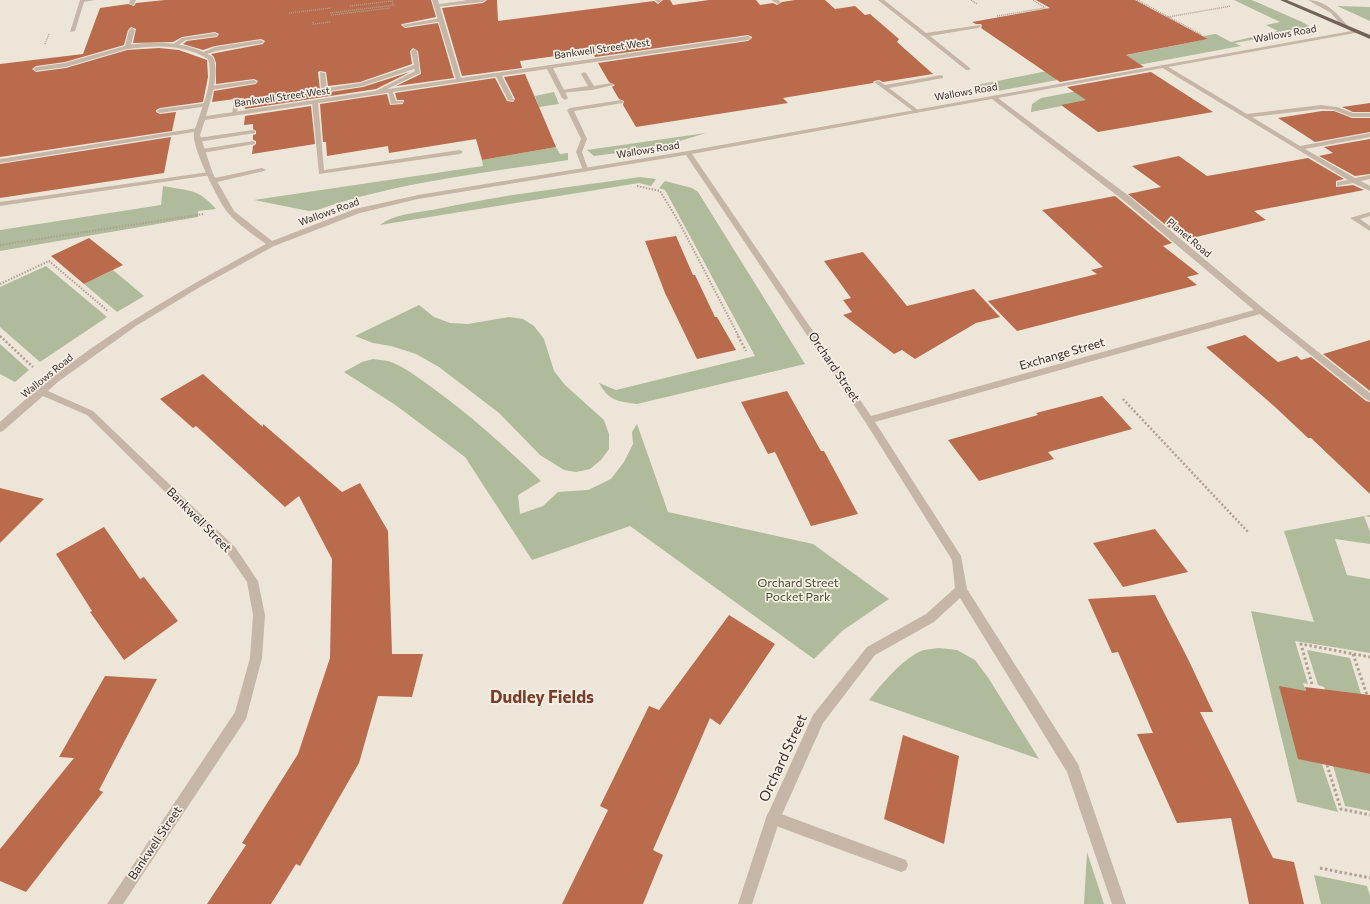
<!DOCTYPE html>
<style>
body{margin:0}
canvas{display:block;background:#eee5d9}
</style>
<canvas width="1370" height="904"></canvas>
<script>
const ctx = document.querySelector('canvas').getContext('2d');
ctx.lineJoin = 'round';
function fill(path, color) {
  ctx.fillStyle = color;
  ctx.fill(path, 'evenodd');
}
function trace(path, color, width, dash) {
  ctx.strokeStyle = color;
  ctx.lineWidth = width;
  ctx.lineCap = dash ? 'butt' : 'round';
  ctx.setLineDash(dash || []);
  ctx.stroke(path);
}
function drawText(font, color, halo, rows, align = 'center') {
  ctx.font = font + ' Commissioner,sans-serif';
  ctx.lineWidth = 3.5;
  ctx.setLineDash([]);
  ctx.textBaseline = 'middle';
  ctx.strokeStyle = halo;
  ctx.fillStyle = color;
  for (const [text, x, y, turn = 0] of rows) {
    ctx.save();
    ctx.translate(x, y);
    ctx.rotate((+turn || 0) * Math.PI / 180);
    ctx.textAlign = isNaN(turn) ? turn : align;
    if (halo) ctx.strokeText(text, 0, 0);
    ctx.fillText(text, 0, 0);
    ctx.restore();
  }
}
const green = new Path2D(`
 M1234 0H1252L1302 22 1309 26V29L1235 43 1241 46 987 93 977 85 1208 39 1203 36 1216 34 1231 42 1278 31 1266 25 1280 22Z
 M1337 6 1370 7V21Z
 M1110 85 1123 94 1031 112 1032 104 1041 98Z
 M554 92 559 104 539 107 535 96Z
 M706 133 657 148 594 156 587 150Z
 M556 147 560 154 568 153V160C484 173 398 182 317 210L309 211 254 200 483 166 482 160Z
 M640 177 656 179 651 186 639 183 380 225C394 214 415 213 432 210 500 195 571 187 640 177Z
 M665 181 692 188 698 192 805 364 637 404C617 401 609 401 599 383L616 390 755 356 665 190 659 188Z
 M163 186C188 191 198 188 216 209L198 211V217L0 251V230L161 205Z
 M46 266 107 317 40 362 0 327V287Z
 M113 270 144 296 117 312 84 284Z
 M419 305 434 317 450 323 468 324 509 317 523 319 534 326 544 339 554 371 565 385 604 420 609 434V449L601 460 590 469 576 472 564 470 540 455 499 413 439 367 416 354 391 346 373 343 355 336Z
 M0 344 29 370 15 382 0 374Z
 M373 359C378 360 384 360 388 361 404 366 417 377 430 386 470 415 506 447 541 481L518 495 520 514 543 506 558 492 588 490 611 479 624 462 633 444 632 432 637 424 668 512 813 544 889 599 842 631 814 659 630 526 532 560 465 457 394 404 344 372 362 362Z
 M1370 515V517L1364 516 1370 532V544L1335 539 1347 575 1370 579V653L1295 641 1308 684 1303 683 1306 691 1298 758 1322 764 1338 812 1297 802 1251 611 1314 622 1284 531Z
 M939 648 957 650 975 660 989 679 1039 759 869 700C883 683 900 661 921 651 926 649 934 649 939 648Z
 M1307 650 1350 658 1361 694 1327 695 1324 687 1318 685Z
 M1333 766 1370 774V811L1345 806Z
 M1087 852 1104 904H1084Z
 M1314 875 1367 886 1370 896V904H1321Z`);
const building = new Path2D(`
 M165 0H431L436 17 402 24 401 25 405 28 438 23 454 78 396 86 421 74 418 51 413 48 410 51 412 64 360 82 328 86 326 72 320 71 318 72 320 90 324 93 363 87 410 72 376 89 245 109V107H242L243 103 247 101 243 98 212 102 214 91 256 84 258 81 254 79 216 84V63L214 57 211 54 263 44 265 41 261 39 215 46 203 50 183 44 187 41 217 37 219 34 215 32 182 37 173 42 133 43 136 29 131 27 128 30 124 45 65 62 36 66 32 69 36 72 66 68 127 50 159 48 179 50 207 60 208 77 203 102 160 108 156 110V112L160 114 176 112 172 131 0 157V64L83 54 100 8 128 4 134 6 136 3Z
 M487 0H497L498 21 654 1 658 4 663 0H670L673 5 709 0H756L760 5 773 3 777 5 782 2 795 0H825L835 9 855 6 865 15 870 14 899 39 897 42 933 74 883 82 879 80 874 81 873 83 783 98 788 103 636 127 623 105 624 101 619 99 612 87 615 85 609 82 598 63 748 41 752 38V37L748 35 595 57 591 51 520 61 522 68 462 76 442 8 483 3Z
 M1036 0H1135L1208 39 1126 55 1144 67 1060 82 981 28 982 26 981 24H976L972 22 1050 8Z
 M1151 72 1213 112 1098 132 1061 105 1086 100 1067 87Z
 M525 74 556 147 482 160 476 139 389 153 388 146 327 156 326 142H323L320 104 387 94 390 105 403 104 404 100H397L395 93 495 78 507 101 513 102 515 99 504 77Z
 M1370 103V112H1353L1342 107Z
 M311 106 315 144 252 154 253 146 256 144V141L253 140V135L256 134V131L253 129V124L244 125 245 116Z
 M1322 111H1334L1352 118H1370V132L1315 142 1278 118Z
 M171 137 164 173 0 198V164Z
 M1370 139V174L1355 176 1319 156 1333 153 1324 147Z
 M1179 156 1207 176 1308 158 1344 179 1336 181V187L1353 185 1364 190 1254 211 1266 220 1184 240 1128 194 1161 187 1132 166Z
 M1115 196 1172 243 1163 246 1199 274 1187 277 1197 285 1017 331 988 301 1097 274 1091 270 1103 267 1042 210Z
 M676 236 693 275H695L715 317H717L736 350 697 359 665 293 645 241Z
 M89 238 123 265 84 284 51 256Z
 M863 252 907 306 974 289 1000 317 976 323 915 359 902 350 894 354 843 315 852 312 843 300 851 298 824 261Z
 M1245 335 1278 362 1297 356 1301 360 1311 357 1366 401 1370 402V494L1311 438H1308L1274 406 1206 347Z
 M1370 340V391L1323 354Z
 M203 374 234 402 263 427V424L342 492 360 483 388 531 392 654H423L412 697 378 696 359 763 300 866 296 864 271 904H207L246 845 242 843 298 754 330 658 332 559 299 496 285 507 196 426 193 428 160 399Z
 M787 391 821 451H824L858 514 811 526 775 452 768 454 741 402Z
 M1102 396 1132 429 1048 452 1054 459 979 481 948 440 1038 415 1036 413Z
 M0 488 44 499 0 543Z
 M104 527 140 579 144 577 178 621 124 660 90 612 92 611 56 554Z
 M1155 529 1188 572 1123 587 1093 543Z
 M1155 595 1188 659 1213 712H1200L1273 858 1294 862 1304 904H1249L1231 818 1177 823 1137 734 1153 733 1118 652 1112 653 1088 599Z
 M729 615 775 644 720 725 710 718 653 850 663 855 643 904H562L608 810 600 806 649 706 659 710Z
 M105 676 157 679 99 790 103 792 26 892 0 881V849L74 758 59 757Z
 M1279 686 1306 691 1305 687 1370 695V774L1298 759Z
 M903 735 959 756 944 844 884 819Z`);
const pathFar3 = new Path2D(`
 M971 0 977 4
 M1137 0 1202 35
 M350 6 392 1 393 5
 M289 13 331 8
 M330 13 395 5
 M331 15 390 8
 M997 16 1045 8 1033 0
 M1168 17 1231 6
 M313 22V24L330 22
 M45 44 49 34`);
const pathFar2 = new Path2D(`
 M637 186 660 191 680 224 739 337
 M0 245 203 214
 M0 284 49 261 108 311`);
const pathFar1 = new Path2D(`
 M0 336 33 367
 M738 336 746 351
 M1123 399 1248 532`);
const path = new Path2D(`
 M1353 654 1367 695
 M1312 684 1301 644 1370 657
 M1327 765 1341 809 1370 815
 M1320 868 1370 878`);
const lane = new Path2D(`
 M80 0H95L84 2 75 31 70 32Z
 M130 0H136L134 5 129 4Z
 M468 0H486L483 2 436 7 433 5Z
 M655 0H661V1L658 3Z
 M771 0H778L781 2 778 4Z
 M878 0H884L926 33 980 25 981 26 978 28 930 36 970 68V70H966Z
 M441 18 443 19V21L405 27 402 25Z
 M132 28 135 30 130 48 66 67 36 71 33 69 36 67 65 63 125 46 129 30Z
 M215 33 218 35 217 36 186 40 175 47 172 45 182 38Z
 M261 40 264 42 263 43 216 51 204 55 201 53 215 47Z
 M414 49 417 51 420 73 377 94 372 93 415 71 414 69 363 86 324 92 321 90 320 72 325 73 327 88 360 83 414 65 411 51Z
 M1161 65H1165L1247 114 1321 105 1337 107 1353 113H1370V117H1352L1334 110 1321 109 1252 117 1300 146 1370 133V137L1305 149 1355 178 1370 175V179L1361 181 1370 186V191L1353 183 1337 186V182L1348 180 1161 67Z
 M584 72 586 73 594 86 611 83 614 85 592 90 560 93V91L562 90 588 86 581 74Z
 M496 73 501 74 514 100 513 101 508 100 495 74Z
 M941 75 943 76V78L889 88 918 110V112L916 113 874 82 879 81 885 85Z
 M254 80 257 82 256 83 211 90 208 88 211 86Z
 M388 90H392L396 101H403V103L391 104Z
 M243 99 246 101 239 103 236 115H232L234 101Z
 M315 100 318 102 324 170 460 150 463 152 460 154 319 174 312 102Z
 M621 100 623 101V103L574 111 587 139 582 152 588 169 583 170 576 152 581 139 567 110 570 108Z
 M206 103 208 104V106L160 113 157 111 160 109Z
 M198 128 201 130 200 131 0 163V159Z
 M253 130 255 131V133L198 142 195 140 198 138Z
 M253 141 255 142V144L202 153 199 151 202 149Z
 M262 168 266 170 264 171 213 183 209 181 210 179Z
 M209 172 211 173V175L0 206V202Z
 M1370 212V216L1360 219 1370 226V231L1350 218Z
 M773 811 906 860 908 865 906 870 901 872 768 823 766 818 768 813Z`);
const street = new Path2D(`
 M432 0H438L461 78 748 36 751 38 748 40 553 68 568 98 565 100 562 98 547 69 205 120 200 135 213 174 234 211 272 241 355 209 418 195 688 151 1357 30V32L1355 33 998 98 1129 196 1264 309 1370 393V401L1367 400 1260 314 875 422 961 556 967 589 1078 764 1126 904H1112L1067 772 960 598 934 622 875 655 823 723 780 819 752 904H738L766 818 813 715 867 647 926 614 955 588 952 560 866 423 686 155 418 199 360 213 274 246 200 287 136 326 59 381 48 391 93 411 235 547 258 581 265 615 262 658 246 719 123 904H107L235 712 250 658 253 615 247 582 227 553 87 415 43 396 3 431 0 432V422C17 407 34 391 53 377 119 325 192 284 266 244 254 235 237 224 228 213 219 202 191 146 194 133 200 111 215 82 208 59 183 44 157 45 128 49L125 47 128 45C158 41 186 41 213 57 220 73 211 99 206 116L456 79ZM992 99 1123 200 1254 310 871 416 692 154Z
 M1308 0C1325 0 1338 14 1348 26L1343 27 1331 13Z`);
const primary = new Path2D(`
 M1280 0H1287L1370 35V39Z`);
const farStreetnames = [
 ["Wallows Road",1285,34,-10],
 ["Bankwell Street West",602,49,-8],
 ["Wallows Road",966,92,-10],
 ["Bankwell Street West",282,97,-8],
 ["Wallows Road",648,150,-9],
 ["Wallows Road",329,212,-20],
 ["Planet Road",1189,238,40],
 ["Wallows Road",47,376,-39]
];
const streetNames = [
 ["Exchange Street",1062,354,-16],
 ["Orchard Street",834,367,56],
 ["Bankwell Street",199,520,45],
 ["Bankwell Street",155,843,-56]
];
const parkNames = [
 ["Orchard Street",798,583],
 ["Pocket Park",798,597]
];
const nearStreetnames = [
 ["Orchard Street",783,758,-65]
];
const nearQuarternames = [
 ["Dudley Fields",542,697]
];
fill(green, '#afbb9b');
fill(building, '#b96b4c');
trace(pathFar3, '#b0a091', 1.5, [1, 1]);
trace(pathFar2, '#b0a091', 2, [1.5, 1.5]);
trace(pathFar1, '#b0a091', 2.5, [2, 2]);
trace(path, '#b0a091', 3, [2.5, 2.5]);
fill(lane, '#c5b6a7');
fill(street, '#c5b6a7');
fill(primary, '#726359');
drawText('10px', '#322b27', '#f7efe5', farStreetnames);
drawText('12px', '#322b27', '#f7efe5', streetNames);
drawText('12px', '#404e2d', '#f7efe5', parkNames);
drawText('14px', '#322b27', '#f7efe5', nearStreetnames);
drawText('bold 17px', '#793e28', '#f7efe5', nearQuarternames);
</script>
